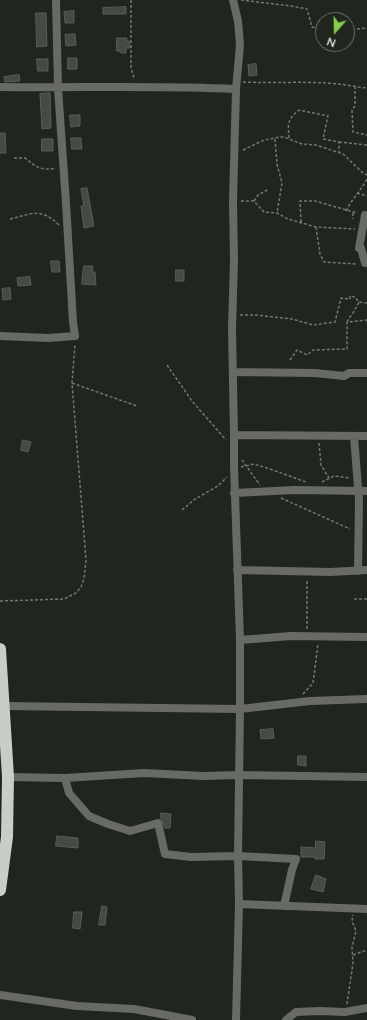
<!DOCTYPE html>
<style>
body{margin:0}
#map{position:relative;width:367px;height:1020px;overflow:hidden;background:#20251e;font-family:Lato,sans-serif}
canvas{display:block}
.north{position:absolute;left:315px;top:12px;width:40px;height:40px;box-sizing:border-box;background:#20251e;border:1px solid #6e726c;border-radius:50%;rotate:200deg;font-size:11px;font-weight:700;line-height:16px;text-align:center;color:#e2e5e0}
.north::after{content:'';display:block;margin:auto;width:14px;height:18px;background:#84cf4d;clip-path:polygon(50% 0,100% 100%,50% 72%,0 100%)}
</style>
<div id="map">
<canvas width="367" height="1020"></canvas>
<div class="north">N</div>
</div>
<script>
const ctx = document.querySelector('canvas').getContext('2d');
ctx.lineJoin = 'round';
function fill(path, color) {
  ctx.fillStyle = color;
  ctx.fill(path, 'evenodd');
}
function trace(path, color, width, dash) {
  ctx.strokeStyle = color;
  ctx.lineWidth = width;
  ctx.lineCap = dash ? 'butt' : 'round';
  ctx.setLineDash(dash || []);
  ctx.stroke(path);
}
const building = new Path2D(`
 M126 7V14H103V8Z
 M74 11V23H65L64 12Z
 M36 13H46L47 46 37 47Z
 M75 34 76 45 66 46 65 35Z
 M117 38H127V41H129L130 48H126V53H121L120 51H117Z
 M68 58H77V69H68Z
 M37 59H48V71H38Z
 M256 64 257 75 249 76 248 65Z
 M19 75 20 81 5 82 4 77Z
 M50 93 51 128 42 129 40 94Z
 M70 115H80V126L71 127Z
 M0 133H5L6 153H0Z
 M71 138H81L82 149H72Z
 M42 139H53V151H42Z
 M87 188 94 226 84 228 81 206H84L81 189Z
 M51 261H59L60 272H52Z
 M84 266H93L92 272H95L96 285 82 284Z
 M176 270H184V281H176Z
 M30 277 31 285 18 286 17 278Z
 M10 288 11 299 3 300 2 289Z
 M23 440 31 442 28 452 21 450Z
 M273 729 274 738 261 739 260 730Z
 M298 756H306V766L298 765Z
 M161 813 171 814 170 828H165L161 819Z
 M57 836 78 838V848L56 846Z
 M316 841 325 842 324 859H315V857H301V847L315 848Z
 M316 875 326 879 323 892 311 889Z
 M102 906 107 907 105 925H99Z
 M74 912H82L80 929 73 928Z`);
const path = new Path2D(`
 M131 0V68L134 78
 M241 0 291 6 307 9 312 27 323 29
 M347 30 367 28
 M243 82C283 84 324 79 363 88L367 87
 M355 86V106L352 110 353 132 367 135
 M289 138C288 123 287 120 299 110L328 116 323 139 339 142V153
 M275 139 277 164 282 183 277 213
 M339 142 367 145
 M243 150 264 140 280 137H284L302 144 316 145 343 154 363 173 367 175
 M14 158H25C36 167 41 171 56 168
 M357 193 367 196
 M241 201H254L264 212 277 213 288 219 316 227 355 229
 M254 201 258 195 269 189
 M346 211C352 199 361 190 367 179
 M353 213V219
 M10 219C32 214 40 207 59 225
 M301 222 300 201H315L357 213
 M316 227 320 254 324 262 357 264
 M240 315H255L292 319 313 325 335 322 341 298 350 299V296L355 297 359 302 367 303
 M347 322 349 318 352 315 359 302
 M290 360 297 350 307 355 313 350 347 349V322L367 320
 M167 365 192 401 226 440
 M72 383 137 406
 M319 443 321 465 329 478
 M242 460 260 485
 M241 467 254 464 270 469 306 482
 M322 482 334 476 350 478
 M281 498 350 529
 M182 510 195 499 218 486 227 477
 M354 599H367
 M0 601 64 599 76 593 81 587 84 578 86 560 72 383 75 344
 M307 629V579
 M303 694 313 683 318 644
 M353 955 367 950
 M347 1004 353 963 352 947 356 931 352 921 353 915`);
const street = new Path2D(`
 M233 0 238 21 240 45 236 89 233 202 234 260 232 329 234 435V466L240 640V709L238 856 239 904 236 1020
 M0 87C79 88 157 85 236 89
 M365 215 359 248H361L365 263H367
 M0 336 48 338 75 336 73 322 66 203 58 88 56 0
 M233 372 315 373 344 376 349 373H367
 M234 435 367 436
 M354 436 359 500 358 571
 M234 493 294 490 367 491
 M237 570 330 572 367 570
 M240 640 291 636 367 637
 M3 706 240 709 310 701 367 699
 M8 777 65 778 144 773 204 776 239 775 367 777
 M65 778 69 793 89 816 108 824 130 831 158 823 165 854 191 857 238 856 296 859 292 870 284 906
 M239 904 367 909
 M0 995 77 1006 134 1009 192 1020
 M286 1020 296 1012 320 1011 345 1012 367 1008`);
const highway = new Path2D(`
 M0 649 8 777 7 837 0 890`);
fill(building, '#454a42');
trace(building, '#595e56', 1);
trace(path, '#737771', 1.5, [3, 2]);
trace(street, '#686a66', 8);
trace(highway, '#c8cec5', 12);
</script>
